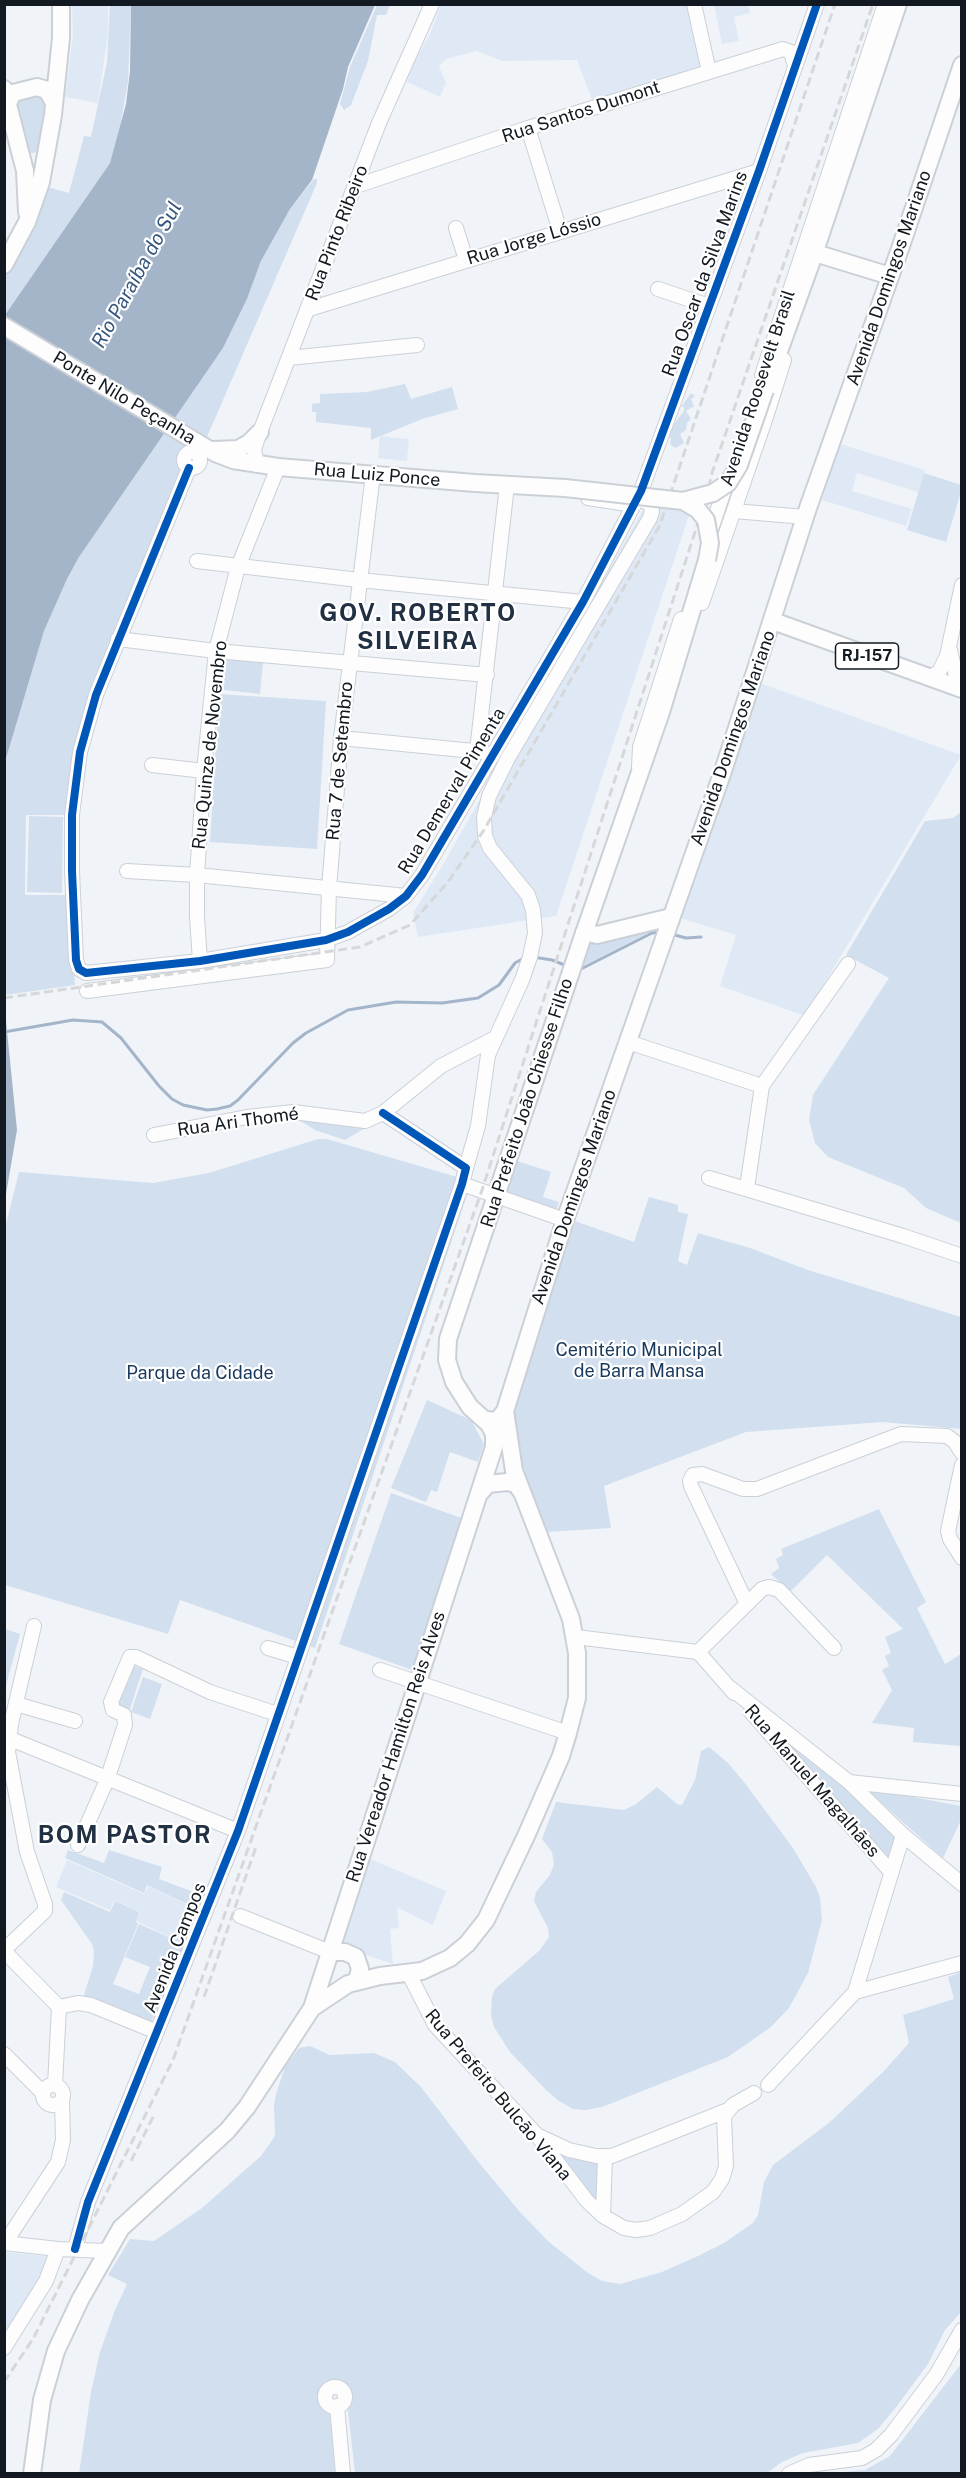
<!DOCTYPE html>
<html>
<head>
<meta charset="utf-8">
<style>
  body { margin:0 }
  #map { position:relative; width:966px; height:2478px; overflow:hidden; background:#f0f4f9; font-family:"Public Sans",sans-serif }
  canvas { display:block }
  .frame { position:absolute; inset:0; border:6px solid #121921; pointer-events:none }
</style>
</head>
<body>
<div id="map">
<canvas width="966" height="2478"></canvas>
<div class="frame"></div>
</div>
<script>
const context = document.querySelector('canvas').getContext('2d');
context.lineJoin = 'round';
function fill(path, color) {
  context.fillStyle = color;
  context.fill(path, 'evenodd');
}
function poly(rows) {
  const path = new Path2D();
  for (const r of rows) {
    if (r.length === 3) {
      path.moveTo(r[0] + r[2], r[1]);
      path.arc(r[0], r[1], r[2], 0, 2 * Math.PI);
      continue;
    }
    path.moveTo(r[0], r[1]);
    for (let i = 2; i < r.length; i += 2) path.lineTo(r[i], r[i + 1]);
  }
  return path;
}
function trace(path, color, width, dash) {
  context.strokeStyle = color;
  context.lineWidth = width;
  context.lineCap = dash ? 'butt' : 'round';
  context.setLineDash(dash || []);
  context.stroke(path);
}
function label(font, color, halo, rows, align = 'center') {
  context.font = font + ' "Public Sans",sans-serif';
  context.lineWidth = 4.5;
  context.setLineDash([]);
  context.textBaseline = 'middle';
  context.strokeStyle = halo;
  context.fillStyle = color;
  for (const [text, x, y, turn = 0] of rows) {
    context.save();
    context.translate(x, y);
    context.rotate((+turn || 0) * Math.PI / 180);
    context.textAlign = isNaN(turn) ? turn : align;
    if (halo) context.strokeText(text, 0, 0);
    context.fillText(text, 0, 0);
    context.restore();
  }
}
fill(poly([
  [72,5,108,5,108,34,98,103,65,97,73,35],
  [441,5,691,5,704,66,592,100,577,60,502,61,477,51,446,59,439,66,446,83,440,97,407,82,412,66,429,36],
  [714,5,748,5,750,13,734,17,739,41,722,44],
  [380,436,409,439,407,461,378,458],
  [840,444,925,470,918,492,857,473,852,491,912,509,906,526,822,500],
  [646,504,690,512,556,916,418,937,413,913,444,863],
  [757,682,961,755,805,1016,720,986,736,935,680,918],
  [368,1858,446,1891,433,1925,397,1907,399,1928,390,1929,393,1964,340,1946],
  [67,1860,144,1894,148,1886,188,1905,174,1939,136,1921,140,1912,114,1900,110,1910,56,1887],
  [5,2252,53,2257,5,2338]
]), '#dfe9f5');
fill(poly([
  [110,5,131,5,128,82,118,138,110,163,5,315,5,276,34,223,48,187,69,193,84,136,91,137,107,62],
  [377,5,390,5,386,15,377,15,368,61,351,105,344,110,340,104,350,67],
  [38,92,47,104,39,152,31,153,28,151,13,100],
  [314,179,317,179,317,183,207,437,174,417,223,348,247,299,261,261,290,209],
  [405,384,411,399,452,387,458,409,422,419,371,440,371,428,316,422,316,412,312,412,312,404,320,403,320,394,367,392],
  [691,393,695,396,691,399,694,406,686,411,691,419,687,423,686,430,680,434,684,443,675,448,670,444,671,438,668,437,668,431,684,411,684,407,681,407],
  [165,431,197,450,95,694,71,815,26,815,25,895,68,895,75,985,5,995,5,762,44,631,67,579,79,557],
  [924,473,961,485,961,492,946,542,907,530],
  [218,657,263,662,260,694,215,689],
  [219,694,326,701,317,849,210,842],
  [961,812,961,1223,926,1208,904,1188,828,1157,815,1143,809,1120,813,1095,889,978,846,955,925,821,953,818],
  [29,816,63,817,62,893,27,892],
  [658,928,579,968,585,944],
  [291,1115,367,1122,367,1127,345,1140,315,1130],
  [318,1139,327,1139,464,1179,467,1195,315,1648,180,1600,168,1634,5,1585,4,1232,19,1172,153,1183,209,1173],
  [508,1158,551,1172,543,1197,559,1202,555,1213,497,1194],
  [649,1197,678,1205,678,1212,688,1214,678,1261,687,1265,698,1233,750,1248,808,1270,961,1317,961,1429,883,1422,746,1432,604,1486,611,1528,545,1532,520,1458,514,1408,575,1221,634,1242],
  [427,1400,471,1420,484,1444,478,1462,450,1452,437,1492,431,1490,426,1502,391,1488],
  [391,1493,464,1519,412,1670,339,1644],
  [879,1509,926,1602,917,1608,945,1664,961,1654,961,1746,913,1742,914,1728,872,1723,892,1690,882,1670,889,1666,885,1656,891,1653,885,1637,903,1629,827,1555,790,1592,771,1574,779,1568,776,1559,783,1555,781,1549],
  [5,1629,20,1634,5,1689,4,1629],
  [128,1664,143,1669,129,1712,114,1707],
  [143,1677,162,1684,150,1719,131,1712],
  [759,1715,903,1835,890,1871],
  [709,1747,728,1763,744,1782,793,1848,816,1887,820,1897,822,1920,808,1973,789,2008,771,2027,728,2057,602,2107,586,2110,573,2109,559,2101,547,2091,510,2052,494,2027,491,2015,492,1997,495,1989,540,1950,549,1937,548,1928,534,1901,536,1892,550,1875,554,1864,552,1852,542,1839,556,1802,624,1810,636,1804,657,1787,677,1804,682,1805,695,1780,701,1751],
  [865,1788,961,1806,961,1820,943,1858],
  [68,1850,104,1863,109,1850,162,1867,159,1879,204,1896,150,2025,83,1998,93,1966,94,1951,92,1944,61,1900,64,1892,110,1912,115,1901,139,1912,136,1922,138,1924,113,1984,139,1994,150,1967,125,1957,139,1924,175,1940,189,1905,147,1885,144,1893,65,1858],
  [961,1972,961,2312,945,2330,928,2364,897,2406,878,2429,858,2443,803,2453,782,2462,767,2473,355,2473,348,2411,349,2398,345,2387,335,2382,325,2386,321,2393,330,2416,335,2473,79,2474,91,2392,100,2352,115,2310,127,2284,108,2275,130,2239,154,2241,202,2208,261,2156,275,2136,274,2105,276,2094,285,2067,299,2048,310,2046,330,2055,374,2053,395,2062,421,2087,476,2159,520,2212,549,2242,588,2273,602,2281,620,2284,662,2272,698,2256,724,2243,753,2223,758,2215,764,2182,773,2165,830,2122,884,2071,909,2043,903,2015,954,1999,948,1977],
  [553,2147,600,2160,600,2207,596,2204],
  [961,2364,961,2473,832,2473,865,2470,890,2456]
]), '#d2dfee');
fill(poly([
  [131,5,375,5,348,67,343,89,312,180,290,209,261,261,247,299,223,348,79,557,67,579,44,631,5,762,5,315,110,163,126,104,130,71],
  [4,1001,17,1130,5,1200,4,1200]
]), '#a5b5c9');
trace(poly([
  [671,934,686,938,701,937],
  [533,957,552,960,567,966],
  [579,970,652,933,662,932],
  [4,1032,73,1020,102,1022,121,1038,159,1086,172,1099,183,1105,207,1110,217,1109,230,1106,238,1100,293,1043,306,1033,348,1010,396,1002,442,1003,478,998,499,985,515,963,524,958]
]), '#a5b5c9', 3);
const minor = poly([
  [694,4,709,72],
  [528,128,560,231],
  [356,186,528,128,783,49,791,52,795,66],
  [456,228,466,260],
  [658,289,709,306],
  [309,309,759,171],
  [289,358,417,345],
  [762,375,885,4],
  [192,460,8],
  [257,465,254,449,260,432,379,123,432,4],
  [189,468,96,695,80,752,72,815,72,871,76,960,79,969,86,973,200,961,326,940,348,932,389,909,406,896,422,875,583,602,641,491,759,171,817,4],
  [588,498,634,505],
  [734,511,805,517],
  [709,535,727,482],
  [197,561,359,580,583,602],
  [702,603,765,420,784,360],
  [118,639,216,651,487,675],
  [950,650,959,689],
  [929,678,939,672,947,656,962,585],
  [341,738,484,752],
  [477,751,507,485,516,486],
  [152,765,204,771],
  [639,767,640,747,681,619],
  [127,871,197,875,406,896],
  [200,961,197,917,197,875,204,771,216,651,238,567,278,467],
  [87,991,327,960,329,889,341,738,373,474],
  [628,1042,762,1086],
  [154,1135,247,1117,293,1112,365,1121,383,1113,441,1066,493,1039],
  [466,1168,478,1126,488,1055,522,980,530,957,535,933,533,910,528,895,490,848,485,836,484,817,489,796,508,758,650,518,652,511,650,503,637,499],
  [709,1178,903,1236,962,1256],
  [462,1184,565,1220],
  [747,1188,762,1086,848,964],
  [962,1465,948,1531,950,1539,962,1558],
  [747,1604,691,1486,690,1481,693,1475,702,1474,743,1489,757,1489,901,1434,947,1436,955,1442,962,1453],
  [576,1637,698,1652],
  [268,1648,298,1657],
  [698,1652,734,1693],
  [698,1652,762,1589,769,1587,779,1590,834,1648],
  [380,1670,568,1733],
  [729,1687,849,1782,903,1835,962,1884],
  [16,1704,75,1721],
  [751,1712,890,1871],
  [8,1738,238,1831],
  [849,1782,962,1794],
  [78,1845,107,1780,125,1725,124,1715,113,1710,111,1702,130,1657,136,1657,210,1692,277,1714],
  [240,1916,330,1952],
  [4,1950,45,1911,45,1904,27,1852,8,1752,11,1724,34,1626],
  [4,1951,59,2007],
  [409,1974,435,2025,535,2133,587,2201,603,2216,624,2228,636,2230,650,2228,682,2214,713,2192,722,2179,726,2166,724,2116,733,2105,754,2093],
  [855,1992,962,1963],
  [59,2007,78,2003,91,2005,157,2032],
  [4,2054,43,2093],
  [53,2095,10],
  [55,2085,59,2007],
  [768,2085,855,1992,903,1835],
  [539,2136,569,2150,596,2156,612,2156,728,2110],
  [603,2216,605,2156],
  [4,2243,58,2249,107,2251],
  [5,2243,58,2162,63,2140,62,2101],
  [75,2249,88,2202,238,1831,462,1184,466,1168,383,1113],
  [4,2348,46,2281,58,2249],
  [335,2397,10],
  [337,2406,343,2474],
  [789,2474,809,2465,862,2458,876,2450,891,2435,936,2375,962,2330]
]);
const major = poly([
  [4,89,25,171,27,212],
  [8,103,13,93,37,87,47,90,54,103],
  [815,253,890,276],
  [4,265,27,222,41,182,53,115,61,38,61,4],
  [4,326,215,453,233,460,278,467,475,483,565,488],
  [765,390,812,260,898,4],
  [213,450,238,449,249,443,260,432],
  [773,621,962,689],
  [584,932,597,935,671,917],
  [486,1420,497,1421,505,1411,565,1220,723,771,808,508,901,246,962,65],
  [479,1494,488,1484,507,1482,516,1484,523,1494],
  [330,1952,345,1952,356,1957,360,1969,357,1980],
  [312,2008,494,1447,494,1434,489,1424,470,1407,454,1382,447,1360,448,1339,582,939,661,712,707,560],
  [32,2474,42,2400,56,2351,80,2300,121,2228,227,2131,247,2107,312,2008,348,1984,380,1976,422,1971,450,1958,467,1944,486,1920,526,1836,561,1756,568,1733,577,1698,577,1653,571,1619,514,1471,505,1411]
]);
trace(minor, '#cbd0d7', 16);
trace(major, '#cbd0d7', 20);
trace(minor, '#fdfdfe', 14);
trace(major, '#fdfdfe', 16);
trace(poly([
  [4,998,360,947,410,925,448,882,484,830,660,525,835,4],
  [204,1997,256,1847],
  [131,2161,155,2113],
  [4,2382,33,2339,173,2060,482,1190,707,495,712,473,873,4]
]), '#d6d7d9', 3, [9, 4.5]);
const majorBridge = poly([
  [565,488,683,501,713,493,728,483,739,465,765,390],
  [683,501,698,510,706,520,710,543,707,560]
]);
trace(majorBridge, '#cbd0d7', 20, []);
trace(majorBridge, '#fdfdfe', 16);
trace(poly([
  [189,468,96,695,80,752,72,815,72,871,76,960,79,969,86,973,200,961,326,940,348,932,389,909,406,896,422,875,583,602,641,491,759,171,817,4],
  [75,2249,88,2202,238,1831,462,1184,466,1168,383,1113]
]), '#0057b8', 8);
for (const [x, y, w] of [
  [867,656,63]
]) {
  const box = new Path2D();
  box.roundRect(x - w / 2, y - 13, w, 26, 4.5);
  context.fillStyle = '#fff';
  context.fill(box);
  trace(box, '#121921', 1.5);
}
label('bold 16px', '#121921', null, [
  ["RJ-157",867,656]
]);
label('18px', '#121921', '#fff', [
  ["Rua Santos Dumont",581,112,-18],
  ["Rua Pinto Ribeiro",337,233,-69],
  ["Rua Jorge Lóssio",534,239,-17],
  ["Rua Oscar da Silva Marins",705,274,-70],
  ["Avenida Domingos Mariano",889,278,-71],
  ["Avenida Roosevelt Brasil",758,388,-72],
  ["Ponte Nilo Peçanha",124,398,31],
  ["Rua Luiz Ponce",377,475,5],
  ["Avenida Domingos Mariano",733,738,-71],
  ["Rua Quinze de Novembro",210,745,-84],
  ["Rua 7 de Setembro",340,761,-85],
  ["Rua Demerval Pimenta",452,791,-59],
  ["Rua Prefeito João Chiesse Filho",527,1103,-72],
  ["Rua Ari Thomé",238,1122,-8],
  ["Avenida Domingos Mariano",574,1197,-71],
  ["Rua Vereador Hamilton Reis Alves",396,1747,-72],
  ["Rua Manuel Magalhães",812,1781,49],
  ["Avenida Campos",175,1948,-68],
  ["Rua Prefeito Bulcão Viana",498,2095,50]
]);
label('18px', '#18385d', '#fff', [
  ["Cemitério Municipal",639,1350],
  ["de Barra Mansa",639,1371],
  ["Parque da Cidade",200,1373]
]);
label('italic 20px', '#35567d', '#fff', [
  ["Rio Paraíba do Sul",137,275,-61]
]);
context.letterSpacing = '1.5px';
label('bold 24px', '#213042', '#fff', [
  ["GOV. ROBERTO",418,614],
  ["SILVEIRA",418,642],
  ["BOM PASTOR",125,1836]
]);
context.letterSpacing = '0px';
</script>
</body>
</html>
